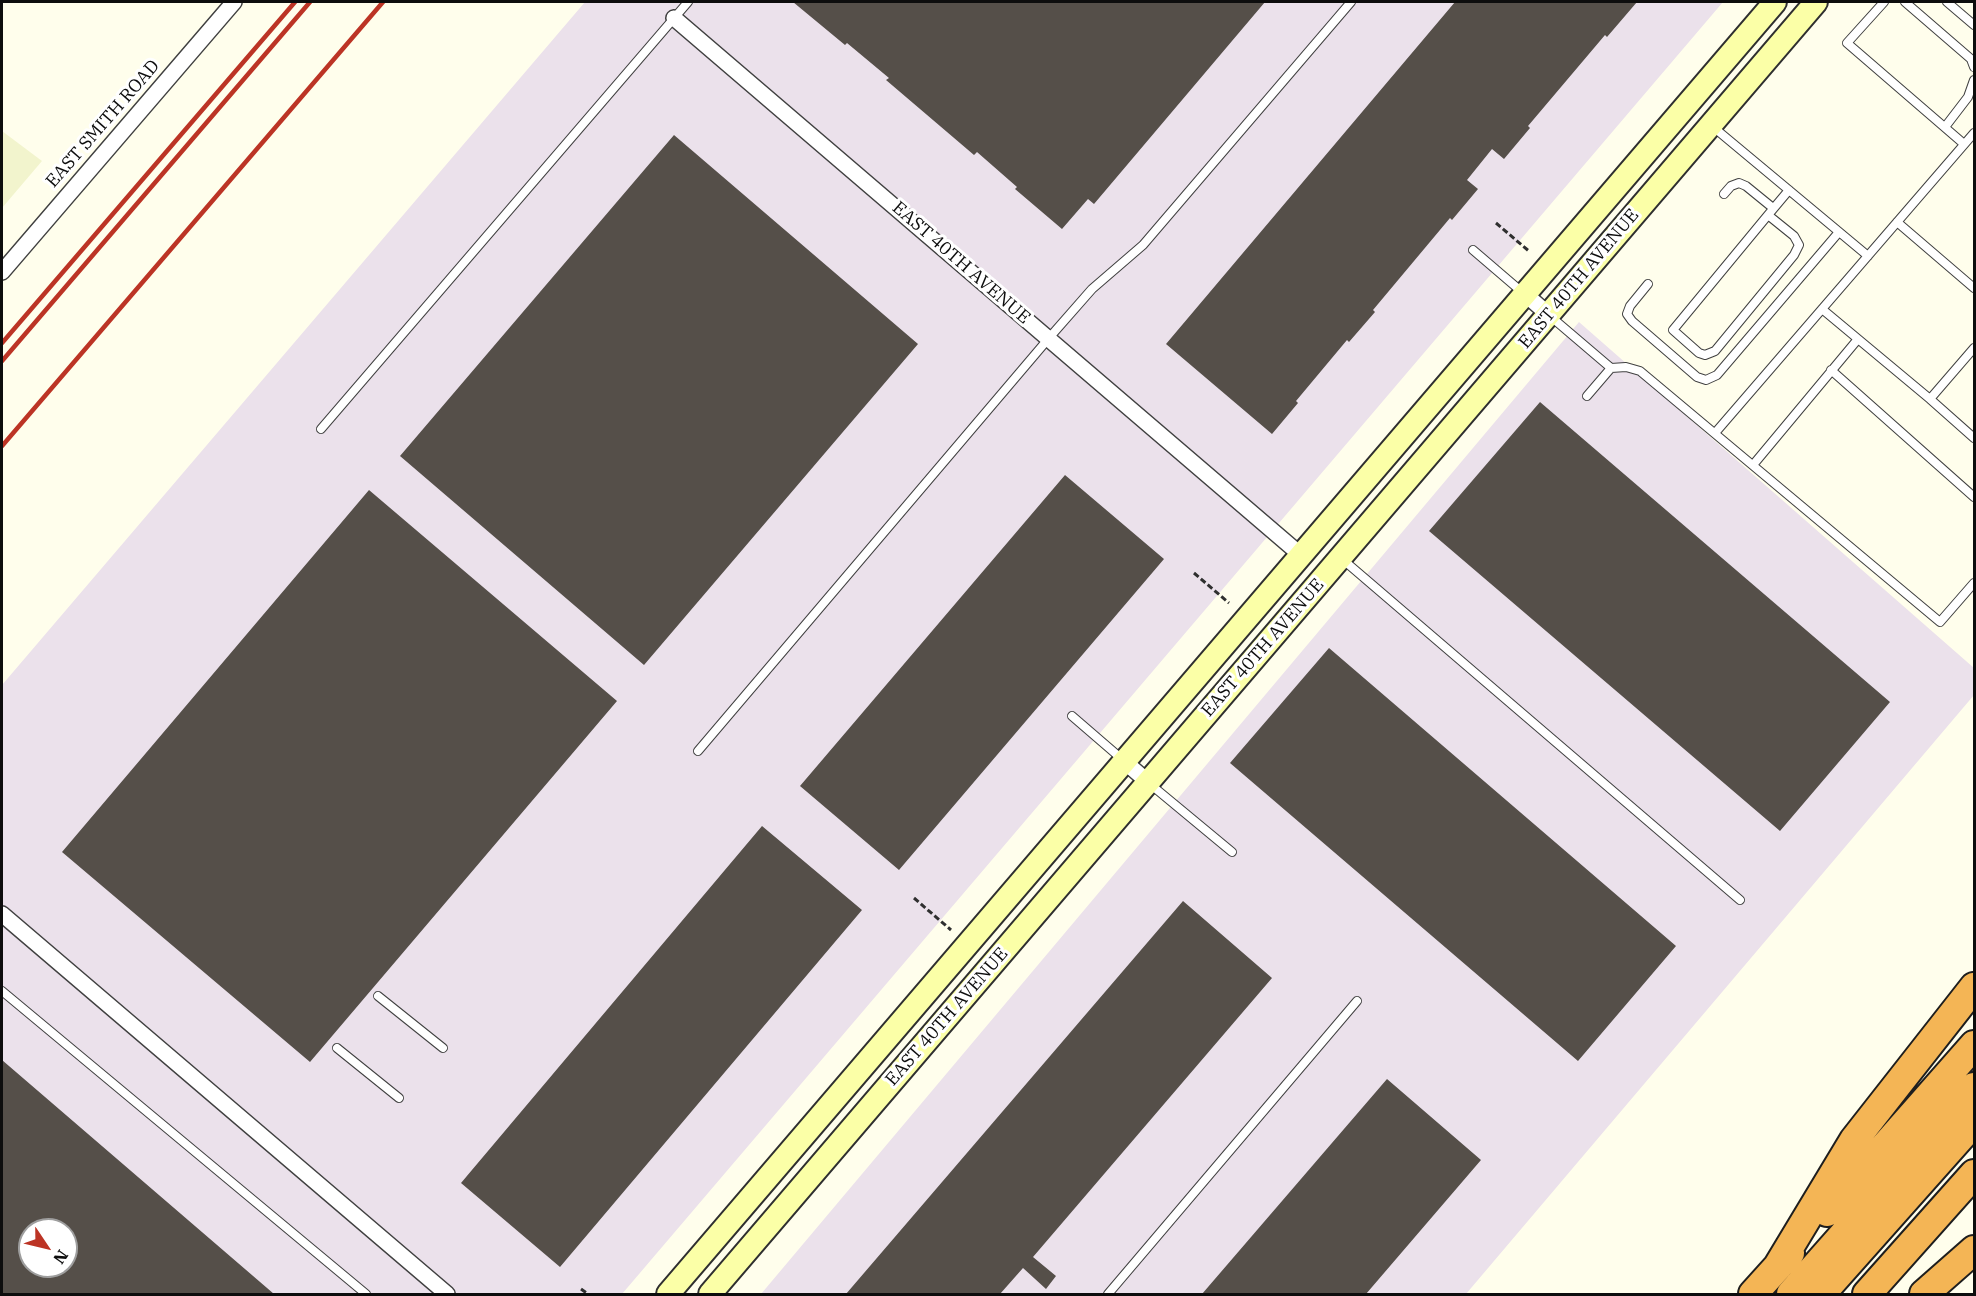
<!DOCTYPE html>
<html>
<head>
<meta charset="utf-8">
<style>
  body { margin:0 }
  #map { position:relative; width:1976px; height:1296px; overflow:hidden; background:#fffeec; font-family:"IBM Plex Serif",serif }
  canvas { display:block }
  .frame { position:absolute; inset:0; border:3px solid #0d0d0d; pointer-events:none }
  .north { position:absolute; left:18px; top:1218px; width:60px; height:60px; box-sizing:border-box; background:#fff; border:2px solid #9e9e9e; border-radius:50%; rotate:125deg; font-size:16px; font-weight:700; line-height:24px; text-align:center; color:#0d0d0d }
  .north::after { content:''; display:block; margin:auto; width:21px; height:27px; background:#bc3425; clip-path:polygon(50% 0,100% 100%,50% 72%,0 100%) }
</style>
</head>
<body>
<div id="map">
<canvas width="1976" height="1296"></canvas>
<div class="frame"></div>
<div class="north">N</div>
</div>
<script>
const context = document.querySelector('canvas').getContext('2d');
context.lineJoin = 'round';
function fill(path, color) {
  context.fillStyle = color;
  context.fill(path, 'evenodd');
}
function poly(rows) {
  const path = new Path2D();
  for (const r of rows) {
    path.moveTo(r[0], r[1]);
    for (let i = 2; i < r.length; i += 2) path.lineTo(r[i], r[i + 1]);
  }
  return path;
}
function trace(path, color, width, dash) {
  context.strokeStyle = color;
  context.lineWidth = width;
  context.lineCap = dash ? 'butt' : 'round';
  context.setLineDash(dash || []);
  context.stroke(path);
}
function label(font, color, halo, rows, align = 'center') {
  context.font = font + ' "IBM Plex Serif",serif';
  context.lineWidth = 6;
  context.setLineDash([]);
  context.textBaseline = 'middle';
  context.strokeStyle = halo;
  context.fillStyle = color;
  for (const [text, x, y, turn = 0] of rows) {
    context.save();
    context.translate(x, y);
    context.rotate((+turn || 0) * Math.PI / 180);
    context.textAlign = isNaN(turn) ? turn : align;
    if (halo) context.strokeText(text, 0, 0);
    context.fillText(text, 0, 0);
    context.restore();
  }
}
fill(poly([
  [585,2,1723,2,622,1294,2,1294,2,685],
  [30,1230,66,1230,66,1266,30,1266],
  [1579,322,1974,668,1974,695,1466,1294,761,1294]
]), '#ebe1eb');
fill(poly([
  [2,131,42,161,2,208]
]), '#f2f4cd');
fill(poly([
  [793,2,1265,2,1094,204,1088,199,1062,229,1015,189,1017,187,977,152,974,155,886,80,889,78,847,43,845,45],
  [1455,2,1637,2,1607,37,1605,35,1528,126,1530,128,1504,159,1492,149,1467,180,1478,189,1452,220,1450,218,1373,310,1375,312,1349,342,1347,340,1296,401,1298,403,1272,434,1166,344],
  [674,135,918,344,644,665,400,456],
  [1540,402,1890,702,1780,831,1429,531],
  [1065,475,1164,559,899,870,800,786],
  [369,490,617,701,310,1062,62,852],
  [1329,648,1676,946,1578,1061,1230,763],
  [762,826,862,910,560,1267,461,1183],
  [1183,901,1272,978,1033,1257,1056,1276,1046,1289,1023,1268,1000,1294,846,1294],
  [2,1060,274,1294,2,1294],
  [30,1230,66,1230,66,1266,30,1266],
  [1387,1079,1481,1160,1366,1294,1202,1294]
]), '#554f49');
const lane = poly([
  [1884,2,1847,43,1964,144],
  [1905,2,1971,59,1974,67],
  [1947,2,1974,25],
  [1712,126,1868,256],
  [1945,127,1968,97,1974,80],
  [1724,194,1731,186,1739,183,1746,186,1773,208],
  [1768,215,1794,236,1799,245,1794,255,1715,351,1705,355,1699,353,1673,330,1768,215,1789,190],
  [1897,222,1974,288],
  [1473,250,1522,292],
  [1648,284,1630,306,1627,314,1632,321,1697,377,1706,380,1717,375,1839,232],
  [1822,309,1930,399,1974,348],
  [1550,316,1611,368,1626,367,1640,371,1940,622,1974,583],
  [1831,370,1974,497],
  [1587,396,1611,368],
  [1930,399,1974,438],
  [321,429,688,2],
  [1715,433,1974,133],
  [1753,465,1858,339],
  [1341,558,1740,900],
  [1072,716,1123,760],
  [698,751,1049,338,1092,289,1143,245,1351,2],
  [1150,784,1232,852],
  [2,991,366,1294],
  [378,996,443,1048],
  [337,1048,399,1098],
  [1108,1294,1357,1001]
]);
const street = poly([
  [674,18,1302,556],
  [2,272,234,2],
  [1525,294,1549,315],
  [1125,762,1148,782],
  [2,914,447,1294]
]);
const secondary = poly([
  [668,1294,1775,2],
  [710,1294,1816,2]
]);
const highway = poly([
  [1827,1212,1974,1045],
  [1778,1266,1854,1140,1974,987],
  [1753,1294,1790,1253],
  [1791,1294,1974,1087],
  [1821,1294,1974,1122],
  [1867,1294,1974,1174],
  [1924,1294,1974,1250]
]);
trace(lane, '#404040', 10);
trace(street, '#404040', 18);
trace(secondary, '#2f2f2f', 26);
trace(highway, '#1e1e1e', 32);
trace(poly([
  [1496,223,1530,252],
  [1194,573,1229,603],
  [914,898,951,930],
  [581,1289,588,1294]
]), '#2f2f2f', 3, [6, 3]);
trace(lane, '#fff', 8);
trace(street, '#fff', 15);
trace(secondary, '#fbffa7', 22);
trace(highway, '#f4b555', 28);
trace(poly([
  [2,343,295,2],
  [2,361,310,2],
  [2,446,383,2]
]), '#bc3425', 4.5);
label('18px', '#0d0d0d', '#fff', [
  ["EAST SMITH ROAD",103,124,-49],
  ["EAST 40TH AVENUE",961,263,41],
  ["EAST 40TH AVENUE",1579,279,-50],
  ["EAST 40TH AVENUE",1263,648,-49],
  ["EAST 40TH AVENUE",947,1017,-49]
]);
</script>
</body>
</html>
